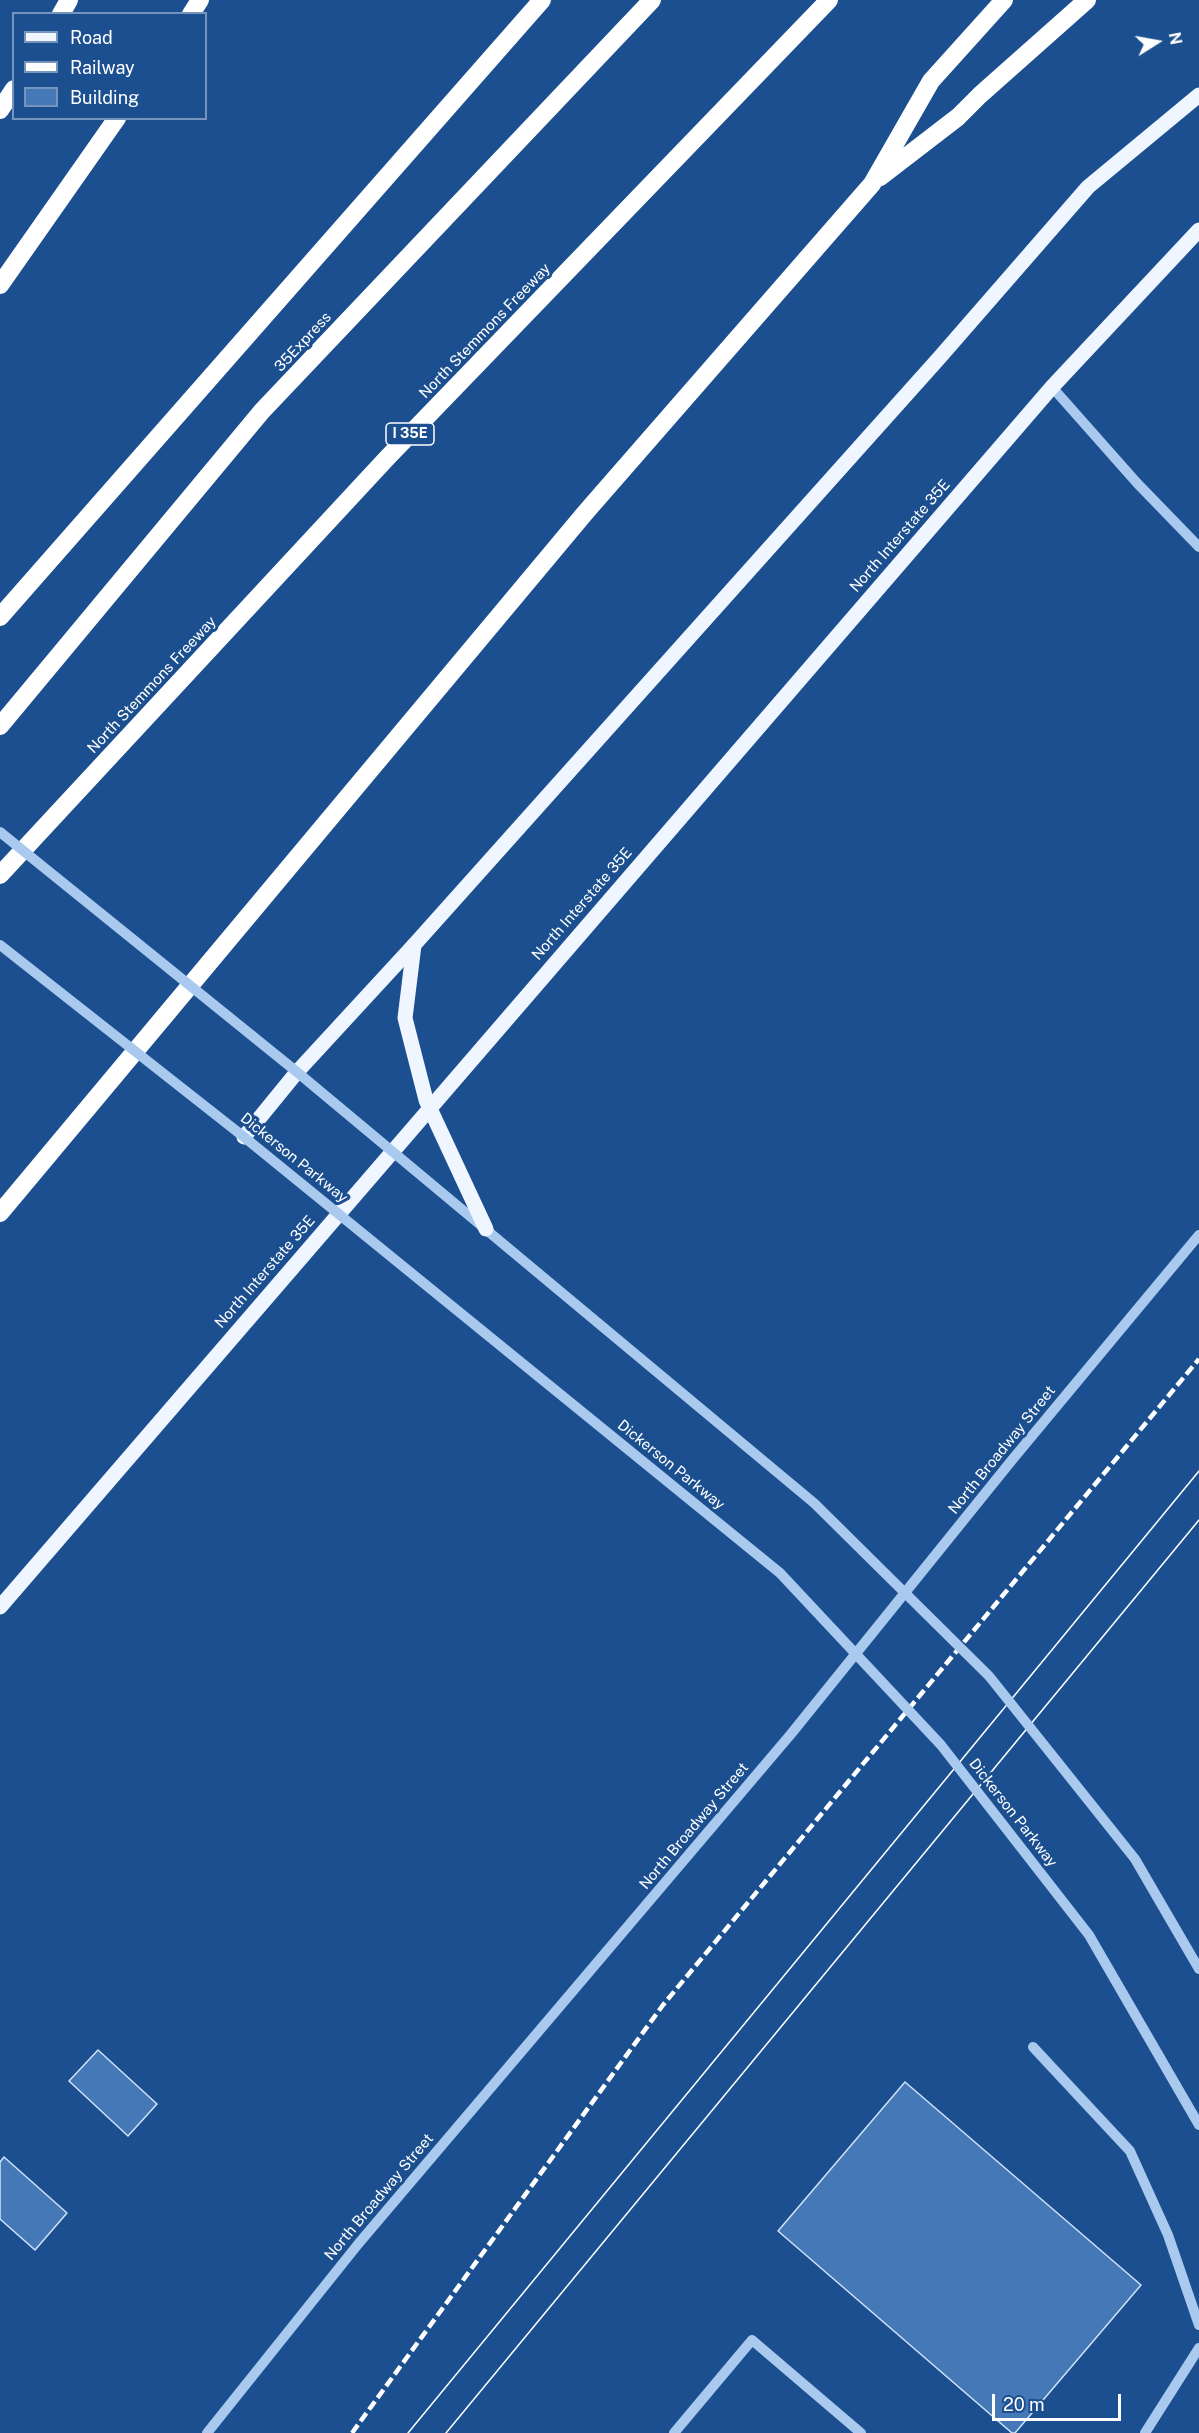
<!DOCTYPE html>
<html>
<head>
<meta charset="utf-8">
<style>
  body { margin:0 }
  #map { position:relative; width:1199px; height:2433px; overflow:hidden; background:#1b4f8f; font-family:"Public Sans",sans-serif }
  canvas { display:block }
  .legend { position:absolute; left:12px; top:12px; width:195px; height:108px; box-sizing:border-box; background:#1b4f8f; border:2px solid #7695bc; margin:0; padding:8px 10px; list-style:none; font-size:18px; color:#fff }
  .legend li { display:flex; align-items:center; gap:12px; height:30px }
  .legend b { width:30px; border:2px solid #7695bc }
  .north { position:absolute; left:1127px; top:12px; width:60px; height:60px; -webkit-text-stroke:4px #1b4f8f; paint-order:stroke; rotate:79deg; font-size:16px; font-weight:700; line-height:24px; text-align:center; color:#fff }
  .north::after { content:''; display:block; margin:auto; width:21px; height:27px; background:#fff; clip-path:polygon(50% 0,100% 100%,50% 72%,0 100%) }
  .scale { position:absolute; left:992px; top:2394px; width:129px; height:27px; box-sizing:border-box; border:3px solid #fff; border-top:0; padding-left:8px; font-size:18px; line-height:21px; white-space:nowrap; color:#fff; -webkit-text-stroke:4px #1b4f8f; paint-order:stroke }
</style>
</head>
<body>
<div id="map">
<canvas width="1199" height="2433"></canvas>
<ul class="legend">
<li><b style="height:8px;background:#f0f6ff"></b>Road</li>
<li><b style="height:8px;background:#fff"></b>Railway</li>
<li><b style="height:16px;background:#4478b7"></b>Building</li>
</ul>
<div class="north">N</div>
<div class="scale">20 m</div>
</div>
<script>
const context = document.querySelector('canvas').getContext('2d');
context.lineJoin = 'round';
function fill(path, color) {
  context.fillStyle = color;
  context.fill(path, 'evenodd');
}
function poly(rows) {
  const path = new Path2D();
  for (const r of rows) {
    path.moveTo(r[0], r[1]);
    for (let i = 2; i < r.length; i += 2) path.lineTo(r[i], r[i + 1]);
  }
  return path;
}
function trace(path, color, width, dash) {
  context.strokeStyle = color;
  context.lineWidth = width;
  context.lineCap = dash ? 'butt' : 'round';
  context.setLineDash(dash || []);
  context.stroke(path);
}
function label(font, color, halo, rows, align = 'center') {
  context.font = font + ' "Public Sans",sans-serif';
  context.lineWidth = 6;
  context.setLineDash([]);
  context.textBaseline = 'middle';
  context.strokeStyle = halo;
  context.fillStyle = color;
  for (const [text, x, y, turn = 0] of rows) {
    context.save();
    context.translate(x, y);
    context.rotate((+turn || 0) * Math.PI / 180);
    context.textAlign = isNaN(turn) ? turn : align;
    if (halo) context.strokeText(text, 0, 0);
    context.fillText(text, 0, 0);
    context.restore();
  }
}
const building = poly([
  [98,2050,157,2104,128,2136,69,2081,98,2050],
  [905,2082,1141,2285,1015,2433,1012,2433,778,2231,905,2082],
  [4,2157,67,2213,35,2250,0,2219,0,2162,4,2157]
]);
fill(building, '#4478b7');
trace(building, '#cfe3fa', 1.5);
trace(poly([
  [1052,387,1137,483,1199,547],
  [1033,2047,1130,2151,1168,2235,1199,2325],
  [207,2433,359,2243,791,1734,1012,1460,1199,1235],
  [674,2433,752,2340,861,2433],
  [1145,2433,1199,2348]
]), '#a9c9ee', 10);
trace(poly([
  [244,1137,297,1072,414,945,940,357,1088,187,1199,95],
  [0,1607,1052,387,1199,230]
]), '#f0f6ff', 15);
trace(poly([
  [61,14,69,0],
  [191,14,200,0],
  [0,110,14,89],
  [880,177,958,117,980,95,1087,0],
  [0,285,117,118],
  [0,617,542,0],
  [0,726,262,411,652,0],
  [0,875,387,458,829,0],
  [0,1213,585,513,872,184,931,81,1004,0]
]), '#fff', 18);
trace(poly([
  [408,2433,1199,1471],
  [446,2433,1199,1520]
]), '#fff', 1.5);
trace(poly([
  [352,2433,663,2005,1199,1359]
]), '#fff', 4.5, [10, 4.5]);
trace(poly([
  [0,832,297,1072,814,1503,989,1676,1135,1859,1199,1969],
  [0,945,244,1137,780,1573,941,1745,1089,1935,1199,2125]
]), '#a9c9ee', 10);
trace(poly([
  [414,945,405,1018,426,1100,486,1229]
]), '#f0f6ff', 15);
for (const [x, y, w] of [
  [410,434,48]
]) {
  const box = new Path2D();
  box.roundRect(x - w / 2, y - 11, w, 22, 4.5);
  context.fillStyle = '#1b4f8f';
  context.fill(box);
  trace(box, '#fff', 1.5);
}
label('bold 14px', '#fff', null, [
  ["I 35E",410,434]
]);
label('15px', '#fff', '#1b4f8f', [
  ["North Stemmons Freeway",485,331,-46],
  ["35Express",303,342,-47],
  ["North Interstate 35E",900,536,-49],
  ["North Stemmons Freeway",152,685,-47],
  ["North Interstate 35E",582,904,-49],
  ["Dickerson Parkway",294,1158,39],
  ["North Interstate 35E",265,1272,-49],
  ["North Broadway Street",1002,1450,-51],
  ["Dickerson Parkway",671,1465,39],
  ["Dickerson Parkway",1013,1813,52],
  ["North Broadway Street",694,1826,-50],
  ["North Broadway Street",379,2197,-50]
]);
</script>
</body>
</html>
